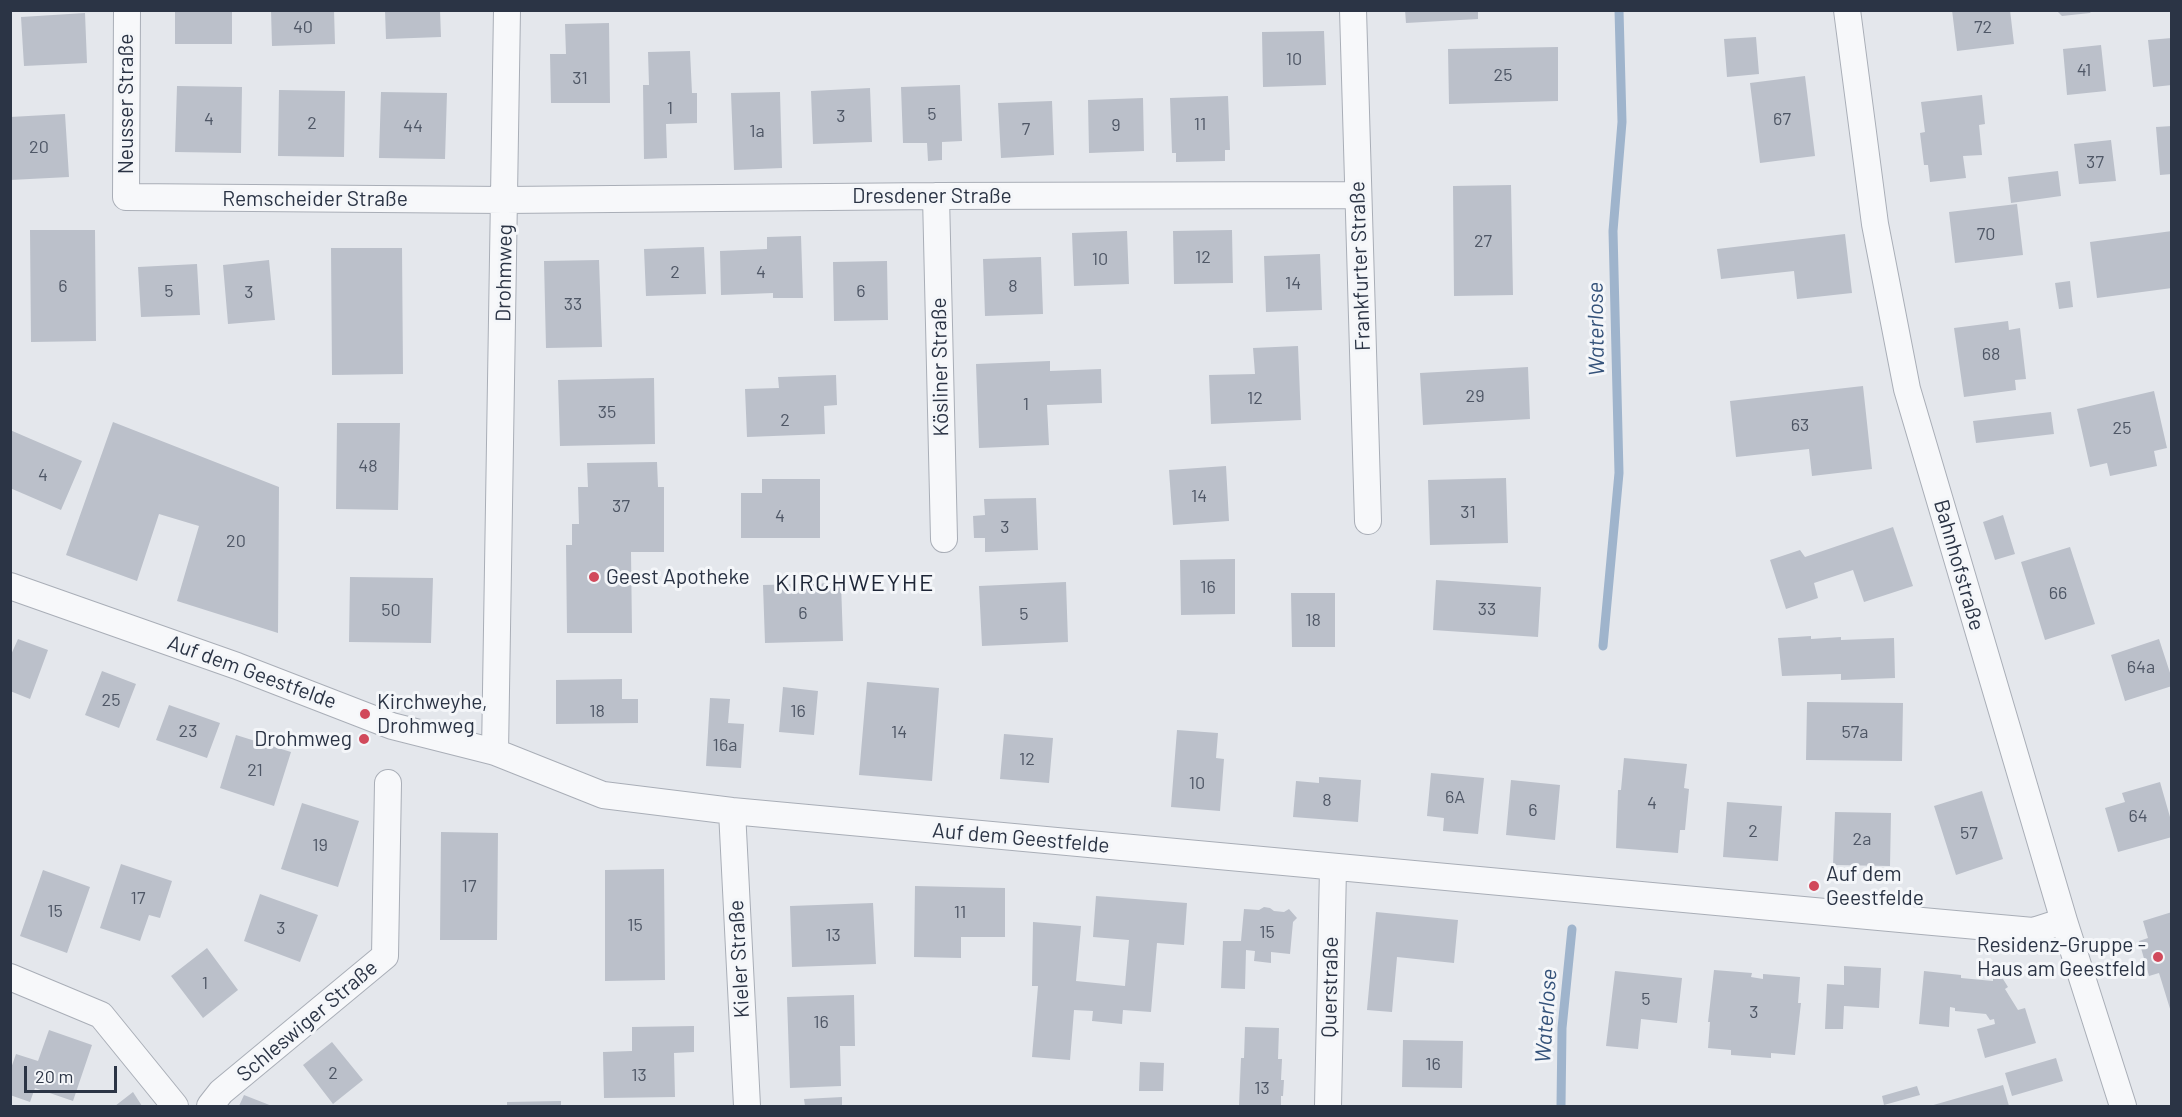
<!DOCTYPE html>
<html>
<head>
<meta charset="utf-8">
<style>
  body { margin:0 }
  #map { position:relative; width:2182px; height:1117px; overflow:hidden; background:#e4e7ec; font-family:Barlow,sans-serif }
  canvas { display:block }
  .frame { position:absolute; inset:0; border:12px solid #2b3445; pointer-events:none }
  .scale { position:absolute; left:24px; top:1066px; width:93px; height:27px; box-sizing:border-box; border:3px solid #2b3445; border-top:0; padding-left:8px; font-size:18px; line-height:21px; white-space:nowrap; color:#2b3445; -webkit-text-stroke:4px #f4f6f9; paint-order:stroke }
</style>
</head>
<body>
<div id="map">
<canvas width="2182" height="1117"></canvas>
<div class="frame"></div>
<div class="scale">20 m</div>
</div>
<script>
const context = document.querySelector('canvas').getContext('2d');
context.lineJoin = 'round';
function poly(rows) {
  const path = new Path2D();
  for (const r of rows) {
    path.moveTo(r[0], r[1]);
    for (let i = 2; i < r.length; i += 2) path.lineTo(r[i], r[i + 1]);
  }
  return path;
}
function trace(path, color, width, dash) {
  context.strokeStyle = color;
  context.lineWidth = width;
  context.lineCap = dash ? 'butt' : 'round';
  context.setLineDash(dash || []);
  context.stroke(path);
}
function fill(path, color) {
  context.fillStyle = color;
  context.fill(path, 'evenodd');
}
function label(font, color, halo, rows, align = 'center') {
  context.font = font + ' Barlow,sans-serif';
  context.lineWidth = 6;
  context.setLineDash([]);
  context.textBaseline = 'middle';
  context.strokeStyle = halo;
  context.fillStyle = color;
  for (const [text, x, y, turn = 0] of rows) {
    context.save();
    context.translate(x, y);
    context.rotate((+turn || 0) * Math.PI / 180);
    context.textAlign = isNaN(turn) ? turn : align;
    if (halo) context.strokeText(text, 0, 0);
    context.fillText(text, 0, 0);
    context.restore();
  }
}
trace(poly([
  [1603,646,1619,473,1613,231,1622,122,1619,10],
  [1561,1106,1562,1028,1572,929]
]), '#9fb4cc', 9);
fill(poly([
  [175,10,232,10,232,44,175,44],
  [271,10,334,10,335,44,272,46],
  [385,10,440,10,441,37,386,39],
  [1405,10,1478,10,1478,19,1406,23],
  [1952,10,2010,10,2014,44,1957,51],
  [2056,10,2092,10,2090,13,2062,16],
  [85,13,87,63,24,66,21,17],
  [609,23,610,103,551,103,550,54,566,54,565,24],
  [1324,31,1326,85,1263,87,1262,32],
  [1756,37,1759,74,1727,77,1724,39],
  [2172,38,2172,85,2153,87,2148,40],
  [2101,45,2106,91,2067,95,2063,49],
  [1558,47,1558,101,1449,104,1448,49],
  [690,51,692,93,697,93,697,123,666,124,667,158,644,159,643,85,649,85,648,52],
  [1805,76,1815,156,1760,163,1750,83],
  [960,85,962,141,942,142,942,160,928,161,927,143,903,143,901,87],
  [177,86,242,87,241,153,175,152],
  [870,88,872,142,813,144,811,91],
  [279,90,345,91,344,157,278,156],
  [381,92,447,93,445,159,379,158],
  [780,92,782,168,734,170,731,93],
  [1982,95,1985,124,1979,125,1982,155,1963,156,1966,178,1930,182,1928,165,1924,165,1920,133,1925,132,1921,102],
  [1228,96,1230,150,1225,150,1225,161,1176,162,1176,153,1172,153,1170,98],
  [1143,98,1144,151,1089,153,1088,100],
  [1052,101,1054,155,1001,158,998,103],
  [65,114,69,177,10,180,10,117],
  [2172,126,2172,174,2160,175,2156,127],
  [2111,140,2116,181,2079,184,2074,144],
  [2058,171,2061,196,2011,203,2008,177],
  [1511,185,1513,295,1454,296,1453,186],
  [2017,204,2023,255,1955,263,1949,212],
  [30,230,95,230,96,341,31,342],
  [1232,230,1233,283,1174,284,1173,231],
  [1127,231,1129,284,1074,286,1072,233],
  [2172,231,2172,288,2097,298,2090,242],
  [1845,234,1852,293,1797,299,1794,271,1721,279,1717,249],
  [801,236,803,298,773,298,773,293,721,295,720,251,767,249,767,237],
  [704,247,706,294,646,296,644,249],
  [331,248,402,248,403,374,332,375],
  [1320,254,1322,310,1266,312,1264,256],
  [1041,257,1043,314,985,316,983,259],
  [269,260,275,320,228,324,223,265],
  [599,260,602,347,546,348,544,261],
  [887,261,888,320,834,321,833,262],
  [197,264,200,315,141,317,138,267],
  [2070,281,2073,307,2059,309,2055,283],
  [2008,321,2009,330,2020,328,2026,379,2015,380,2016,390,1964,397,1954,328],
  [1298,346,1301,420,1211,424,1209,375,1255,374,1253,348],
  [1050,361,1050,371,1101,369,1102,403,1047,405,1049,445,979,448,976,364],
  [1528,367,1530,419,1423,425,1420,373],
  [836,375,837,405,824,406,825,434,747,437,745,389,779,388,778,377],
  [654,378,655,444,560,446,558,380],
  [1863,386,1872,469,1812,476,1809,449,1736,457,1730,401],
  [2154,391,2167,448,2154,451,2157,466,2110,476,2107,463,2090,467,2077,409],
  [2051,412,2054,434,1976,443,1973,421],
  [113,422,279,487,278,633,177,601,199,526,159,514,137,581,66,555],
  [337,423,400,423,398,510,336,509],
  [10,430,82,461,61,510,10,488],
  [657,462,658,487,664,487,664,552,631,552,632,633,567,633,566,545,572,545,572,524,579,524,578,487,588,487,587,463],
  [1226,466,1229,521,1173,525,1169,470],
  [1506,478,1508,543,1430,545,1428,480],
  [762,479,820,479,820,538,741,538,741,493,762,493],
  [1036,498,1038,550,985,552,985,538,974,538,973,516,985,515,984,499],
  [2003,515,2015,554,1995,560,1983,522],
  [1893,527,1913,586,1864,602,1853,570,1814,583,1818,598,1786,609,1770,560,1800,550,1805,557],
  [2070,547,2095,624,2045,640,2021,562],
  [1235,559,1235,614,1181,615,1180,560],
  [350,577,433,578,431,643,349,642],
  [1436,580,1541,587,1538,637,1433,630],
  [1066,582,1068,642,982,646,979,586],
  [841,583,843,641,765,643,763,585],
  [1291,593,1335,593,1335,647,1292,647],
  [1811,636,1811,639,1841,637,1841,640,1894,638,1895,678,1841,680,1841,674,1782,676,1778,638],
  [18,639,48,650,30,699,10,691,10,657],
  [2159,639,2172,679,2172,686,2125,701,2111,655],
  [102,671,136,684,119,728,85,715],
  [622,679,622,699,638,699,638,723,556,724,556,680],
  [867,682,939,688,932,781,859,775],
  [783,687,818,691,814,735,779,732],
  [710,698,730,699,728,723,744,724,741,768,706,766],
  [1807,702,1903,703,1902,761,1806,760],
  [169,705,220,723,207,758,156,740],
  [1177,730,1218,733,1216,758,1224,759,1220,811,1171,807],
  [1004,734,1053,738,1049,783,1000,779],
  [236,735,291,752,274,806,220,788],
  [1624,758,1687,764,1684,788,1689,789,1685,830,1680,830,1678,853,1616,848,1618,790,1621,790],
  [1431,773,1484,778,1478,834,1443,831,1444,818,1427,816],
  [1319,777,1361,780,1358,822,1293,817,1296,781,1319,783],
  [1511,780,1560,785,1555,840,1506,835],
  [2160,782,2172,824,2172,837,2118,852,2105,808,2125,802,2122,793],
  [1982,791,2003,859,1956,875,1934,806],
  [1727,802,1782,806,1778,861,1723,857],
  [302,803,359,821,338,887,281,869],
  [1835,812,1891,813,1890,866,1833,865],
  [441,832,498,833,497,940,440,940],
  [121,864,172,881,160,918,149,915,140,941,100,928],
  [664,869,665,980,605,981,605,870],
  [43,870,90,887,67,953,20,936],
  [915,886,1005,888,1005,937,961,937,961,958,914,957],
  [260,894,318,915,300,962,244,941],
  [1096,896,1187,903,1184,945,1157,943,1151,1012,1123,1010,1122,1024,1092,1021,1093,1011,1074,1010,1070,1060,1032,1057,1038,986,1032,986,1033,922,1081,926,1076,981,1125,986,1129,940,1093,937],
  [873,903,876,964,792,967,790,906],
  [1264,907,1270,908,1274,911,1284,912,1289,909,1297,918,1293,922,1290,954,1271,952,1271,963,1254,961,1255,951,1246,950,1245,989,1221,988,1223,941,1241,941,1244,909,1259,910],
  [1376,912,1458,920,1454,963,1397,957,1392,1012,1367,1010],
  [2172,912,2172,1012,2171,1012,2159,973,2149,976,2139,941,2148,938,2143,921],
  [207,948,238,990,203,1018,171,976],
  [1844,966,1881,968,1879,1008,1844,1006,1843,1029,1825,1029,1827,984,1844,985],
  [1714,970,1752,973,1751,977,1763,979,1763,974,1800,977,1798,1003,1801,1003,1795,1055,1771,1053,1771,1058,1731,1055,1731,1050,1708,1048,1710,1022,1708,1022],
  [1615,971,1682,978,1677,1023,1641,1019,1638,1049,1606,1046],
  [1924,971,1961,975,1961,978,1993,981,1993,978,2003,979,2008,987,2005,989,2018,1010,2025,1008,2036,1043,1985,1058,1977,1029,1995,1024,1994,1019,1990,1020,1986,1014,1955,1011,1955,1008,1950,1007,1949,1027,1919,1024],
  [854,995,855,1046,840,1046,841,1086,790,1088,787,997],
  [694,1026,694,1052,674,1053,675,1097,604,1098,603,1052,632,1051,632,1027],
  [1245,1027,1279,1028,1278,1059,1282,1059,1281,1080,1284,1080,1283,1096,1281,1096,1281,1106,1239,1106,1241,1058,1244,1058],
  [49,1030,92,1045,73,1101,35,1088,30,1102,10,1095,10,1071,16,1054,38,1061],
  [1403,1040,1463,1041,1462,1088,1402,1087],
  [332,1042,363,1080,333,1104,303,1065],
  [2056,1058,2063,1081,2012,1096,2005,1073],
  [1140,1062,1164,1063,1163,1091,1139,1091],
  [2003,1085,2009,1106,1930,1106],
  [1917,1086,1920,1095,1884,1105,1882,1096],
  [133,1092,142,1106,115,1106],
  [244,1095,272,1106,239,1106],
  [842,1097,842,1106,805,1106,804,1099],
  [561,1101,561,1106,507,1106,507,1102]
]), '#bbc0ca');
const street = poly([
  [127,10,126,197,505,200,936,196,1358,195],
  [1353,10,1368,521],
  [1847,10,1875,224,1907,389,2064,921,2123,1106],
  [936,196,944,539],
  [10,586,237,666,392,726,495,752,603,795,732,811,1933,922,2033,931,2064,921],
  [495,752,507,10],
  [732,811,747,1106],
  [10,977,101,1015,175,1106],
  [210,1106,221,1092,385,956,388,783],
  [1328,1106,1333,868]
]);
trace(street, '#a9aeb7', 28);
trace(street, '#f7f8fa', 26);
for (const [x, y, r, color] of [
  [594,577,6,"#d1495b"],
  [365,714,6,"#d1495b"],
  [364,739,6,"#d1495b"],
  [1814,886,6,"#d1495b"],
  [2158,957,6,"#d1495b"]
]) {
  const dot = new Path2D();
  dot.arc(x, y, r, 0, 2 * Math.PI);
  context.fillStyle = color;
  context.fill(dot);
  trace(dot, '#f4f6f9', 2);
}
label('18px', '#4f5766', null, [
  ["40",303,27],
  ["72",1983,27],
  ["10",1294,59],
  ["41",2084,70],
  ["25",1503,75],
  ["31",580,78],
  ["1",670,108],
  ["5",932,114],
  ["3",841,116],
  ["4",209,119],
  ["67",1782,119],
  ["2",312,123],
  ["11",1200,124],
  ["9",1116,125],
  ["44",413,126],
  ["7",1026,129],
  ["1a",757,131],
  ["20",39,147],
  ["37",2095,162],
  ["70",1986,234],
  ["27",1483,241],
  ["12",1203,257],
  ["10",1100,259],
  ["2",675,272],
  ["4",761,272],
  ["14",1293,283],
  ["6",63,286],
  ["8",1013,286],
  ["5",169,291],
  ["6",861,291],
  ["3",249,292],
  ["33",573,304],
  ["68",1991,354],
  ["29",1475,396],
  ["12",1255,398],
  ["1",1026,404],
  ["35",607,412],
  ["2",785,420],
  ["63",1800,425],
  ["25",2122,428],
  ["48",368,466],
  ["4",43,475],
  ["14",1199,496],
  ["37",621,506],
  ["31",1468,512],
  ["4",780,516],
  ["3",1005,527],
  ["20",236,541],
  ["16",1208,587],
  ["66",2058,593],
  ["33",1487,609],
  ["50",391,610],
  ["6",803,613],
  ["5",1024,614],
  ["18",1313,620],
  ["64a",2141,667],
  ["25",111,700],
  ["18",597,711],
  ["16",798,711],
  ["23",188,731],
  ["14",899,732],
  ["57a",1855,732],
  ["16a",725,745],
  ["12",1027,759],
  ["21",255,770],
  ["10",1197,783],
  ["6A",1455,797],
  ["8",1327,800],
  ["4",1652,803],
  ["6",1533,810],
  ["64",2138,816],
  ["2",1753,831],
  ["57",1969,833],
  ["2a",1862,839],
  ["19",320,845],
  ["17",469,886],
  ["17",138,898],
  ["15",55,911],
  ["11",960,912],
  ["15",635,925],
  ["3",281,928],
  ["15",1267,932],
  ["13",833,935],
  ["1",205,983],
  ["5",1646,999],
  ["3",1754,1012],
  ["16",821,1022],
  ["16",1433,1064],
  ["2",333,1073],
  ["13",639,1075],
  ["13",1262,1088]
]);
label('21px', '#2b3445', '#f4f6f9', [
  ["Neusser Straße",126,104,-90],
  ["Dresdener Straße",932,196],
  ["Remscheider Straße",315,199],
  ["Frankfurter Straße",1360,266,-92],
  ["Drohmweg",504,273,-89],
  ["Kösliner Straße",940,367,-91],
  ["Bahnhofstraße",1959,565,74],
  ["Auf dem Geestfelde",252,672,20],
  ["Auf dem Geestfelde",1021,838,5],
  ["Kieler Straße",739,959,-93],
  ["Querstraße",1330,987,-89],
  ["Schleswiger Straße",307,1021,-40]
]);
label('21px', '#2b3445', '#f4f6f9', [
  ["Geest Apotheke",606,577],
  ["Kirchweyhe,",377,702],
  ["Drohmweg",377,726],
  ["Drohmweg",352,739,"right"],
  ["Auf dem",1826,874],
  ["Geestfelde",1826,898],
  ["Residenz-Gruppe -",2146,945,"right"],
  ["Haus am Geestfeld",2146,969,"right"]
], 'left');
label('italic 22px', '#34527a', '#f4f6f9', [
  ["Waterlose",1596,329,-91],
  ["Waterlose",1546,1016,-86]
]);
context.letterSpacing = '1.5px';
label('24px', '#1d2536', '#f4f6f9', [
  ["KIRCHWEYHE",855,583]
]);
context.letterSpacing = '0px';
</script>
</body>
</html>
